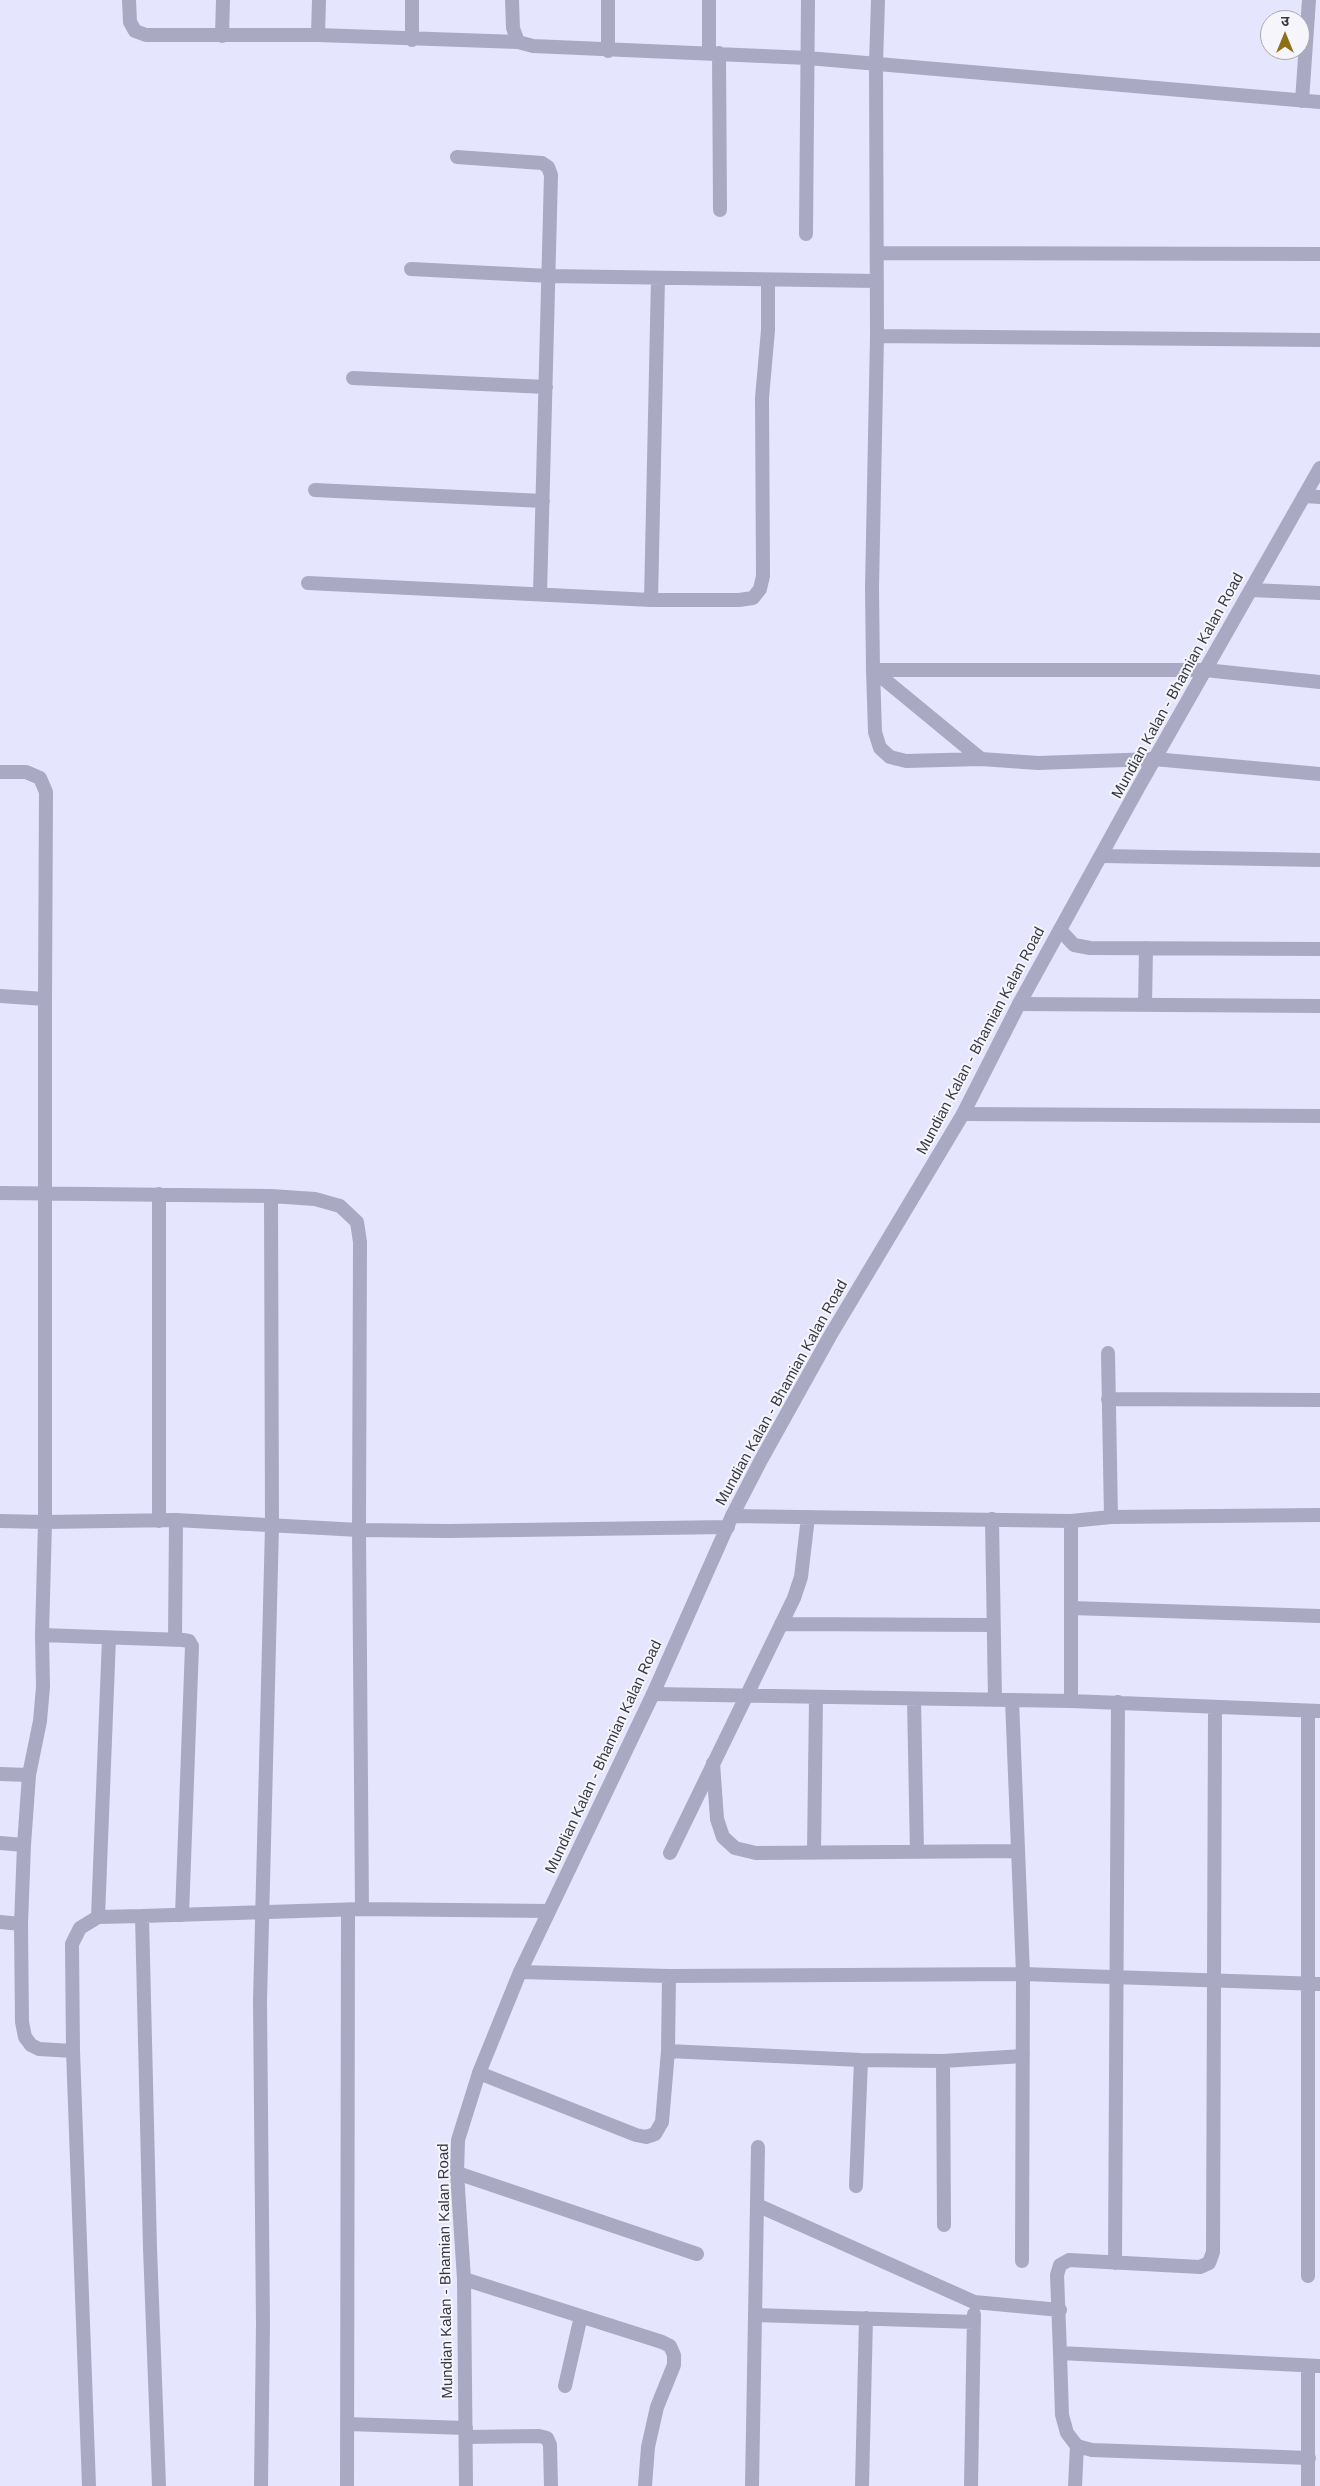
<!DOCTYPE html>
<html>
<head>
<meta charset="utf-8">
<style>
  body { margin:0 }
  #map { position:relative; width:1320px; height:2486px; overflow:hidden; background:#e6e5fe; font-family:Helvetica,"Noto Sans Devanagari",sans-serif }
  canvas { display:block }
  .north { position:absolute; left:1260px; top:10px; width:50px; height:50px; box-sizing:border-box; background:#f5f5fb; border:1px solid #a9a9b2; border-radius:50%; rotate:0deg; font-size:14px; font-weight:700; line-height:20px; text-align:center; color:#383844 }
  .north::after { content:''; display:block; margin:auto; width:18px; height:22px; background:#8e7013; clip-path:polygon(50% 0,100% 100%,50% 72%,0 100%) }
</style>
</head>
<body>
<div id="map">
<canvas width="1320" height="2486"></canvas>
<div class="north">उ</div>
</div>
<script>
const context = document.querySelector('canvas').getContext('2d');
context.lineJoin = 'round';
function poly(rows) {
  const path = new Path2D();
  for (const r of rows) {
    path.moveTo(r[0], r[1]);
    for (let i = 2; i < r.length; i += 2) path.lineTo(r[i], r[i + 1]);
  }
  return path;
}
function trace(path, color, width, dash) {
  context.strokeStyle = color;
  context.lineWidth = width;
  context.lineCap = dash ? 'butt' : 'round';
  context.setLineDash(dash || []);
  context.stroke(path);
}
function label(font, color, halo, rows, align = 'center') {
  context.font = font + ' Helvetica,sans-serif';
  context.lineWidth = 4;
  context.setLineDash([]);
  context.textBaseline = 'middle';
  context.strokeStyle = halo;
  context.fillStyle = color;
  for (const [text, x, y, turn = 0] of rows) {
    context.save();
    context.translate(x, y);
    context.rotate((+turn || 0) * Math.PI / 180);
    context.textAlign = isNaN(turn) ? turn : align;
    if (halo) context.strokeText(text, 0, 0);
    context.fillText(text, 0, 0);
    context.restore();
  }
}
trace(poly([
  [129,0,130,22,135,31,146,35,318,35,518,42],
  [512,0,513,28,518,42,533,46,808,58,1320,102],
  [608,0,608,51],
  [709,0,709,53],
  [878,0,876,64,877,336,872,588,873,670,981,759,1038,763,1154,759,1320,774],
  [318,35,319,0],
  [222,36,223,0],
  [412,40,412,0],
  [719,53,720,210],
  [1302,101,1309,0],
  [457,157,542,163,548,167,551,175,540,594],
  [806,234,808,0],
  [877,253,1320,254],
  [411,269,549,276,877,281],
  [877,336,1320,340],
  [353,378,546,387],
  [315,490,543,501],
  [1304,496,1320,497],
  [308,583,651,600,739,600,753,598,760,589,763,576,762,398,768,330,768,280],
  [1251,590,1320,593],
  [651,600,658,278],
  [981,759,906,761,890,757,880,748,875,732,873,670,1205,670,1320,682],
  [0,772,26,772,40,778,46,792,45,999],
  [1102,856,1320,860],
  [1060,930,1074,945,1090,948,1320,949],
  [0,996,45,999,45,1522,42,1635,183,1640,189,1641,192,1646,182,1915],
  [1019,1004,1320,1006],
  [1145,1005,1146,948],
  [963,1114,1320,1116],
  [0,1193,271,1196,272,1526,260,2001,263,2325,261,2486],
  [271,1196,315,1199,340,1206,357,1222,360,1242,359,1530,362,1909],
  [1108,1399,1320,1400],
  [732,1516,1071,1521,1071,1701,1320,1711],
  [1111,1517,1320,1515],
  [992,1519,995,1700],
  [0,1521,45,1522,176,1520,359,1530,448,1531,728,1527],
  [159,1521,159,1194],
  [1071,1521,1111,1517,1108,1353],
  [1071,1608,1320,1616],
  [781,1624,993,1625],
  [42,1635,43,1687,40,1721,29,1775,24,1845,21,1924,22,2022,25,2037,31,2045,39,2049,73,2051],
  [175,1639,176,1520],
  [653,1694,1071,1701],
  [914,1699,917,1852],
  [1012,1700,1023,1974,1022,2261],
  [1215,1708,1213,2252,1209,2263,1200,2267,1069,2260,1060,2265,1057,2275,1060,2353,1320,2366],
  [713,1763,717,1819,723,1837,735,1848,756,1853,1017,1851],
  [0,1774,29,1775],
  [0,1843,24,1845],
  [670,1853,794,1598,801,1577,808,1517],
  [814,1853,816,1697],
  [98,1917,109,1638],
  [0,1922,21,1924],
  [520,1972,669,1976,1023,1974,1320,1984],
  [668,2051,861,2060,943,2061,1023,2056],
  [943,2061,944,2225],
  [479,2073,636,2135,646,2137,655,2134,662,2122,668,2051,669,1976],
  [457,2173,697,2254],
  [856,2186,861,2060],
  [757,2205,974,2302,1060,2310],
  [1115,2263,1118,1702],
  [1308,2276,1308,1711],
  [464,2279,662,2342,670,2346,674,2355,674,2365,657,2407,648,2447,645,2486],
  [755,2315,974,2322],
  [1060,2353,1062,2415,1067,2433,1077,2446,1092,2450,1309,2458],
  [565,2386,581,2316],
  [347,2424,466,2428],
  [466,2437,539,2436,547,2438,550,2445,551,2486],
  [89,2486,73,2051,72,1944,80,1928,98,1917,142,1916],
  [159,2486,150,2248,142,1916,362,1909,549,1911],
  [347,2486,348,1910],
  [752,2486,758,2147],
  [862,2486,866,2318],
  [971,2486,974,2314],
  [1075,2486,1077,2446],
  [1308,2486,1308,2366]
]), '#aaa9c3', 14);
trace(poly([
  [466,2486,464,2279,457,2173,458,2140,479,2073,520,1972,653,1694,732,1516,761,1460,830,1336,963,1114,1019,1004,1138,788,1320,468]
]), '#aaa9c3', 14);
label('15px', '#383844', '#f5f5fb', [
  ["Mundian Kalan - Bhamian Kalan Road",1178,686,-61],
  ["Mundian Kalan - Bhamian Kalan Road",981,1041,-62],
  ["Mundian Kalan - Bhamian Kalan Road",782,1393,-61],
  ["Mundian Kalan - Bhamian Kalan Road",604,1757,-65],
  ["Mundian Kalan - Bhamian Kalan Road",446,2271,-91]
]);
</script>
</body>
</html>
